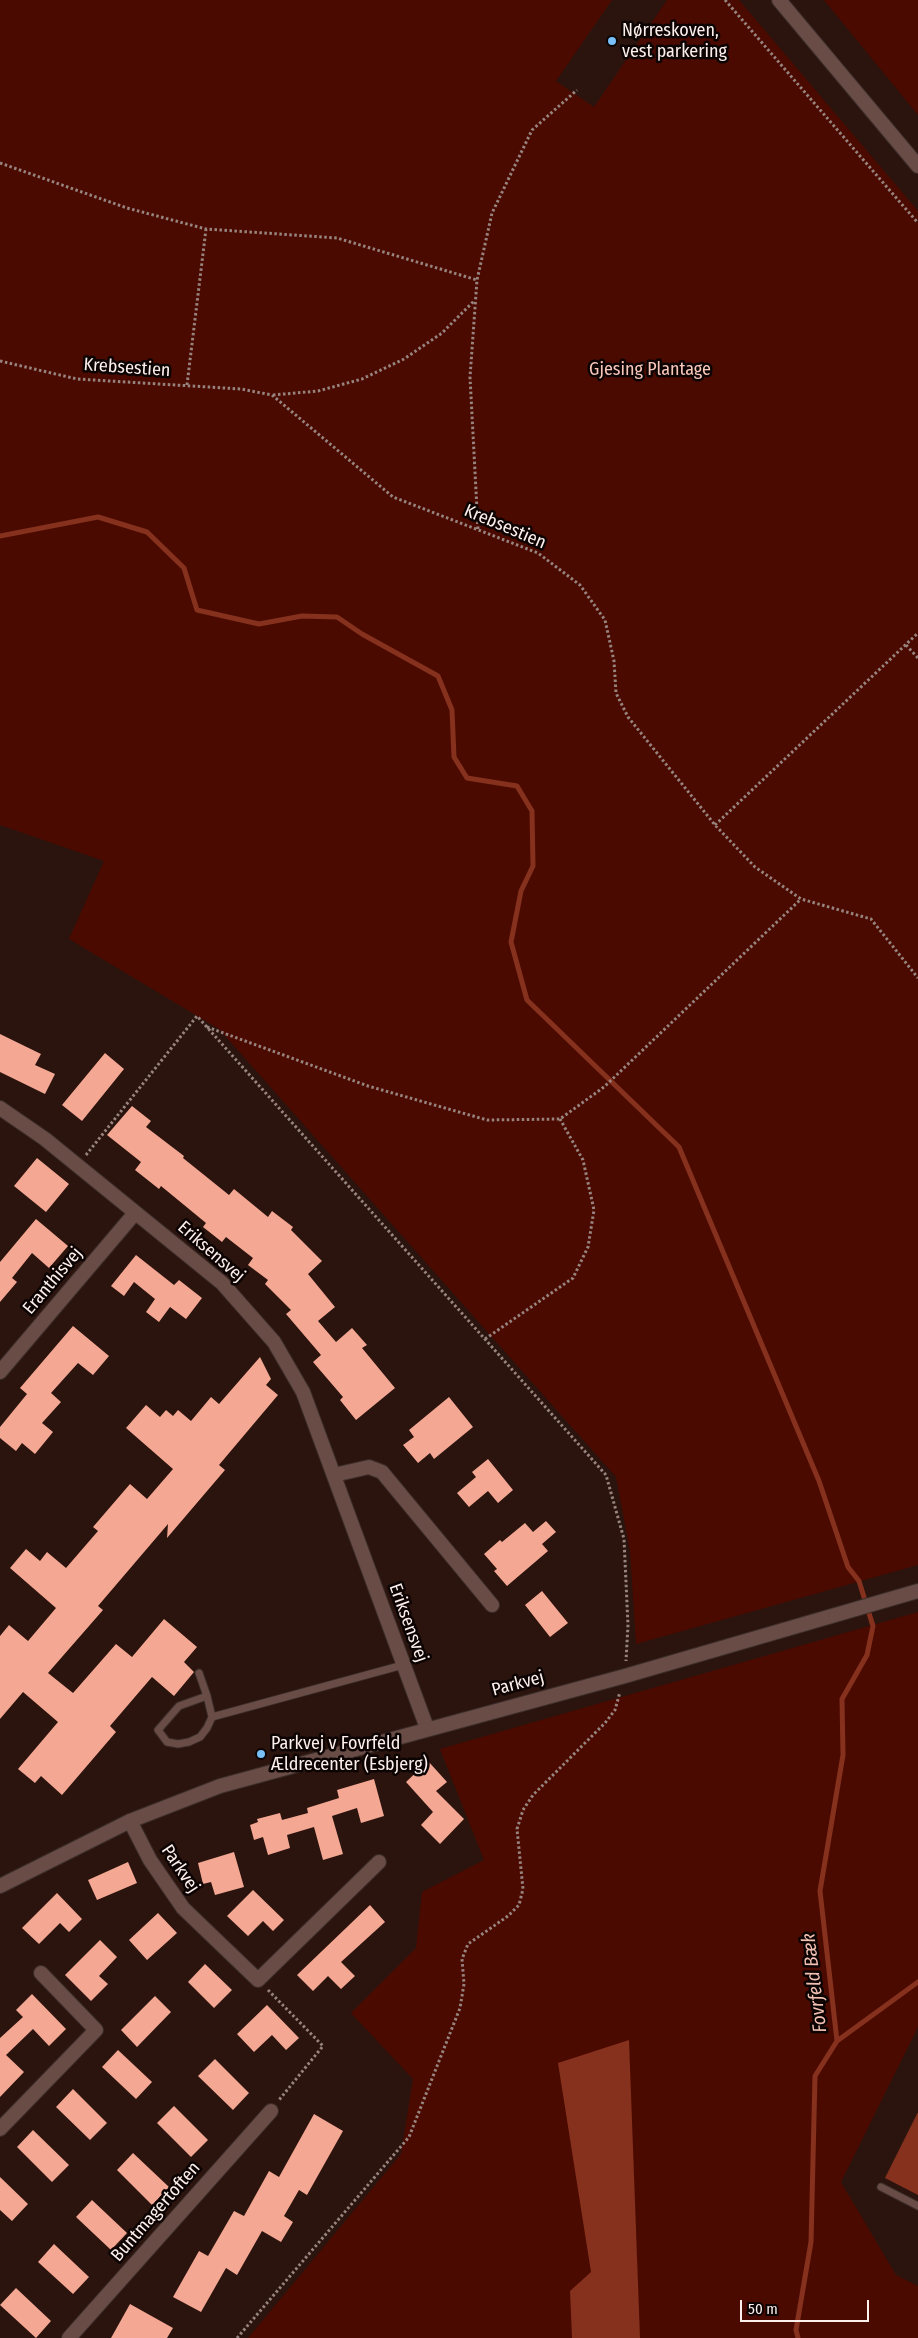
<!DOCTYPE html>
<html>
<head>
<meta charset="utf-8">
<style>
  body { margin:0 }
  #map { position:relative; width:918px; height:2338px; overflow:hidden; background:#2b140e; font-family:"Fira Sans Condensed",sans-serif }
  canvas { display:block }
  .scale { position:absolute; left:740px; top:2300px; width:129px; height:22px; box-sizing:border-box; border:2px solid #fdefeb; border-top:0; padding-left:6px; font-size:15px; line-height:18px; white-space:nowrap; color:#fdefeb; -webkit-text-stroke:4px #0c0403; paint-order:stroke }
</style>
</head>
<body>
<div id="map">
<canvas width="918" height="2338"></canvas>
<div class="scale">50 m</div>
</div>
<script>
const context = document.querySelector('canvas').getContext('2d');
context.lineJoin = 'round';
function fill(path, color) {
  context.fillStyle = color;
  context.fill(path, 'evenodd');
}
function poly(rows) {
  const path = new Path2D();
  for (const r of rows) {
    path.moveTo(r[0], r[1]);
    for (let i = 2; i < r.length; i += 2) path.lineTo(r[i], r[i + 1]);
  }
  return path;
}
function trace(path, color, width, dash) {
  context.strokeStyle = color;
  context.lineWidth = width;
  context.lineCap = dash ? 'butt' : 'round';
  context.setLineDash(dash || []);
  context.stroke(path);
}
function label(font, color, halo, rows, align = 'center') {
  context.font = font + ' "Fira Sans Condensed",sans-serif';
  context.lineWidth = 5;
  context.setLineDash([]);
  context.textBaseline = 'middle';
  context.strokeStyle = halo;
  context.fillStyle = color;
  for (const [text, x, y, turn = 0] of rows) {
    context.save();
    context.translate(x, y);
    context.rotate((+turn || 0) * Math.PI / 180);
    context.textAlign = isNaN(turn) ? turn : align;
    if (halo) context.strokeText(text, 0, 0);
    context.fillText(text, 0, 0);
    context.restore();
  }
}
fill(poly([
  [0,0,612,0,556,81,594,107,667,0,739,0,918,211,918,1565,636,1644,630,1551,616,1477,219,1029,69,939,104,861,0,825],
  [824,0,918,0,918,115],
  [918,1612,918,2027,841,2182,896,2275,918,2286,918,2338,248,2338,401,2154,413,2079,351,2013,416,1948,422,1892,484,1860,440,1749]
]), '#4b0a00');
fill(poly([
  [629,2040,640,2338,572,2338,570,2291,591,2272,558,2063],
  [918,2112,918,2195,885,2178]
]), '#85311d');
trace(poly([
  [0,536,98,517,147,532,184,568,197,610,259,624,302,616,337,617,362,634,438,676,452,710,454,757,467,778,517,786,532,811,533,866,521,891,511,942,527,1000,679,1147,819,1481,848,1567,859,1581,873,1626,867,1655,842,1699,843,1755,820,1891,837,2041,815,2076,811,2242,796,2330,798,2338],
  [837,2041,918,1982]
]), '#85311d', 5);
fill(poly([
  [0,1034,41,1054,35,1065,55,1074,45,1094,0,1072],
  [105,1053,124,1069,82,1121,62,1105],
  [132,1106,151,1121,146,1127,184,1156,183,1158,229,1195,234,1189,268,1217,272,1211,293,1227,291,1230,322,1261,308,1274,335,1307,318,1321,336,1342,352,1328,367,1345,362,1348,395,1388,356,1420,340,1400,343,1397,313,1362,321,1355,286,1314,291,1310,265,1284,268,1280,248,1265,253,1258,226,1237,222,1242,203,1227,206,1223,161,1186,159,1189,135,1170,141,1162,107,1135],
  [37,1158,69,1184,46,1212,14,1186],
  [36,1219,68,1246,49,1268,32,1253,12,1278,17,1282,0,1302,0,1262],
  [136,1255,174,1285,179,1280,202,1298,186,1319,170,1307,159,1322,146,1312,155,1299,134,1282,124,1296,111,1286],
  [73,1326,109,1356,93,1375,78,1363,51,1393,61,1402,42,1423,53,1432,35,1454,22,1443,16,1451,0,1438,0,1427,27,1394,20,1388],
  [260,1357,271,1379,266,1385,278,1395,219,1465,225,1470,167,1538,168,1524,98,1606,103,1610,48,1673,73,1693,116,1644,132,1657,164,1619,197,1647,184,1662,194,1672,174,1696,152,1677,110,1726,116,1732,62,1795,41,1776,35,1783,18,1769,58,1722,23,1692,0,1719,0,1636,9,1625,28,1641,56,1608,10,1568,26,1549,40,1561,47,1552,66,1568,98,1531,93,1527,130,1484,147,1499,173,1469,126,1428,146,1405,160,1417,166,1410,173,1416,178,1410,191,1421,211,1397,219,1404],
  [449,1397,473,1427,434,1459,430,1453,418,1463,403,1445,414,1437,409,1430],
  [488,1459,513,1490,498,1503,488,1491,469,1507,457,1493,476,1477,472,1472],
  [546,1521,556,1532,542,1544,548,1551,507,1586,494,1571,497,1569,484,1554,500,1540,502,1542,525,1523,533,1532],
  [542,1591,568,1623,550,1637,525,1605],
  [428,1761,447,1782,436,1791,464,1819,440,1844,421,1825,433,1812,406,1782],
  [374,1779,384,1816,361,1823,357,1808,332,1816,343,1854,323,1860,314,1827,287,1835,290,1848,268,1855,263,1837,254,1840,250,1825,258,1822,257,1819,280,1813,282,1820,308,1813,307,1808,339,1798,337,1790],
  [234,1852,244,1887,215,1895,211,1882,203,1884,198,1863],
  [128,1862,137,1883,97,1900,88,1880],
  [253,1890,284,1920,273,1931,263,1921,248,1936,227,1916],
  [57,1893,82,1919,69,1932,60,1923,39,1944,22,1928],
  [370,1905,385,1922,341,1962,355,1976,341,1989,328,1976,313,1991,297,1975],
  [158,1913,177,1933,147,1960,129,1940],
  [100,1940,117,1957,99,1976,108,1984,91,2001,65,1975],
  [205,1964,232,1990,214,2008,188,1982],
  [32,1994,66,2029,49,2046,33,2029,6,2055,24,2072,0,2097,0,2038,23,2017,16,2010],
  [155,1996,171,2012,137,2047,121,2030],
  [267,2005,299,2038,286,2050,272,2035,254,2052,237,2034],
  [118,2050,152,2082,136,2099,102,2067],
  [215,2059,249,2093,233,2110,198,2076],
  [73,2089,107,2123,90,2140,56,2107],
  [174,2106,208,2140,191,2157,157,2123],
  [314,2114,343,2131,307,2195,299,2190,284,2216,293,2222,281,2242,262,2231,237,2275,226,2268,201,2312,173,2297,199,2251,208,2256,234,2211,244,2216,269,2171,279,2177],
  [33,2130,69,2165,52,2182,17,2147],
  [133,2153,169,2187,152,2205,117,2170],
  [0,2177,28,2204,12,2221,0,2210],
  [92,2200,127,2233,111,2250,76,2217],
  [54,2244,89,2277,73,2294,38,2262],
  [16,2288,51,2321,36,2338,0,2305],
  [130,2304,173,2328,167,2338,111,2338]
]), '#f4a793');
const service = poly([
  [199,1673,207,1696,212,1717,207,1728,200,1737,189,1742,178,1744,167,1742,158,1730,179,1706,207,1696],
  [212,1717,403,1665],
  [881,2187,918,2206]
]);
const minor = poly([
  [0,1108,45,1139,222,1283,274,1342,303,1392,427,1728],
  [0,1372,135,1213],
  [334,1475,369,1467,382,1472,492,1605],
  [130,1821,150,1860,183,1908,258,1980,379,1862],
  [0,2129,96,2030,41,1973],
  [69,2338,271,2111]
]);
const tertiary = poly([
  [779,0,918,166],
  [0,1886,130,1821,220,1786,625,1676,918,1591]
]);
trace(service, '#3c2d2a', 9);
trace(minor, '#3c2d2a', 16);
trace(tertiary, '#3c2d2a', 16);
trace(poly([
  [725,0,918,223],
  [0,163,127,208,206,229,337,238,477,280],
  [0,361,77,379,241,389,272,395,393,497,538,553,580,585,605,620,614,661,616,693,628,717,715,825,755,867,801,899,871,919,918,978],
  [187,385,206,229],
  [273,395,318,391,362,379,404,359,442,333,474,301],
  [478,529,470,377,477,280,492,213,532,130,577,90],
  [906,645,918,658],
  [715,825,918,633],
  [207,1027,368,1086,487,1120,560,1119,604,1087,801,899],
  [86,1155,197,1016,606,1475,624,1539,628,1625,626,1661],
  [485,1339,573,1278,588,1247,594,1210,583,1160,560,1119],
  [268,1990,323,2046,279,2100],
  [237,2338,409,2137,460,2008,464,1984,462,1959,468,1944,508,1916,519,1905,523,1889,517,1829,523,1810,533,1795,605,1723,615,1710,620,1692]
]), '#97847f', 3, [2.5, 2.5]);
trace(service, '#684c45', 7);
trace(minor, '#684c45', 14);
trace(tertiary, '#684c45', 14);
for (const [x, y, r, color] of [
  [612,41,5,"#79bff8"],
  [261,1754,5,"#79bff8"]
]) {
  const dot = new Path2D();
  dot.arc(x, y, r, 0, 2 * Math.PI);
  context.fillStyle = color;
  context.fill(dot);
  trace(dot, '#0c0403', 2);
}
label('18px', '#fdefeb', '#0c0403', [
  ["Nørreskoven,",622,31],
  ["vest parkering",622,52],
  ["Parkvej v Fovrfeld",271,1744],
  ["Ældrecenter (Esbjerg)",271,1765]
], 'left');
label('18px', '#fdefeb', '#0c0403', [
  ["Krebsestien",127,368,4],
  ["Krebsestien",505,527,23],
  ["Eriksensvej",211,1252,41],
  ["Eranthisvej",53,1281,-50],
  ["Eriksensvej",408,1623,70],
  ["Parkvej",518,1684,-15],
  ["Parkvej",180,1869,56],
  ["Buntmagertoften",156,2212,-49]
]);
label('18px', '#f9c7ba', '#0c0403', [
  ["Gjesing Plantage",650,370]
]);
label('italic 19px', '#f1c0b3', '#0c0403', [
  ["Fovrfeld Bæk",815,1983,-97]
]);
</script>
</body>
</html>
